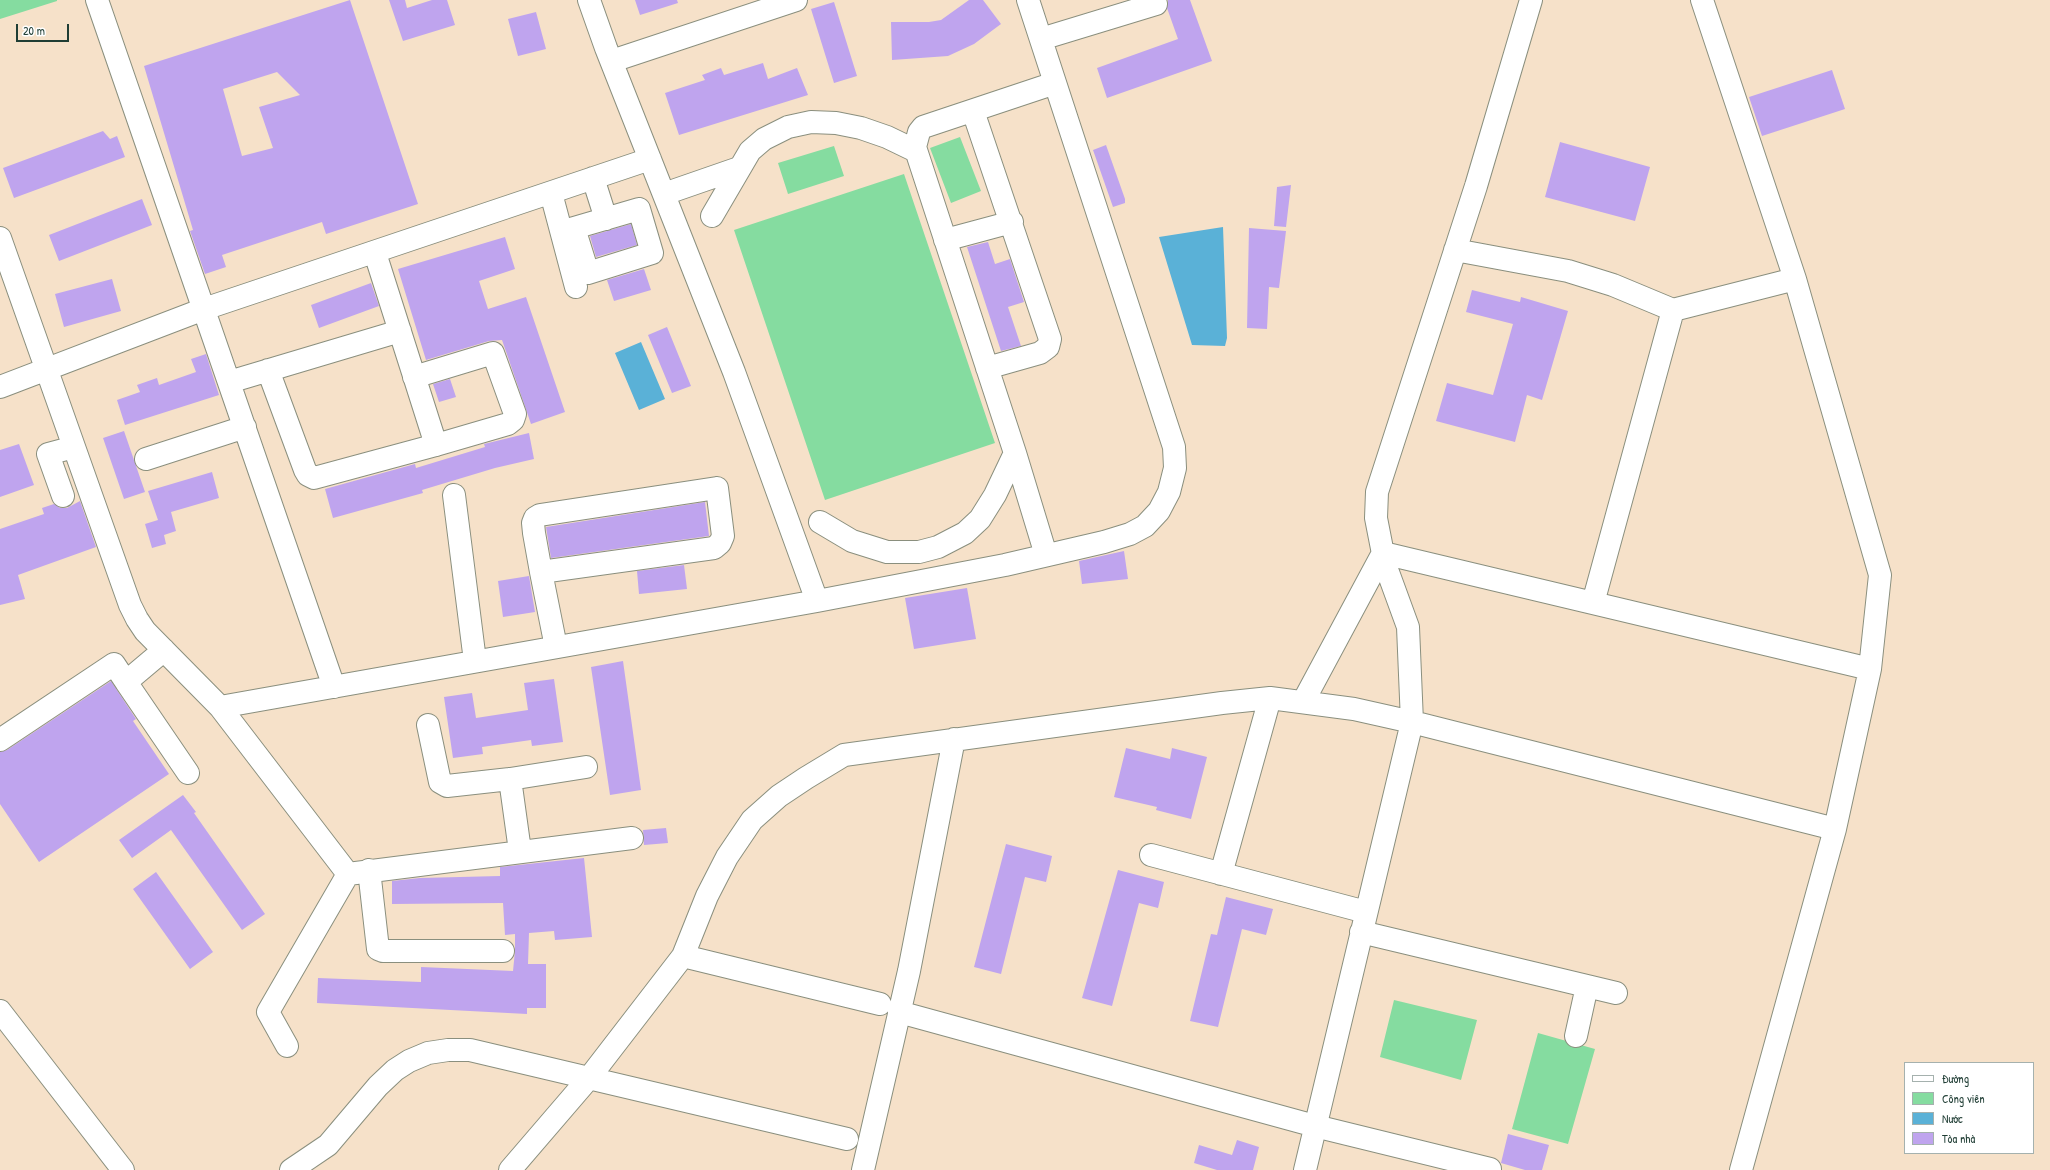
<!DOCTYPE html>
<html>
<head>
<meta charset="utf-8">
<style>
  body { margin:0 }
  #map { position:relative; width:2050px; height:1170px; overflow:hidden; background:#f6e1c9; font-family:"Patrick Hand",sans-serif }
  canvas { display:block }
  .legend { position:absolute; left:1904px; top:1062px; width:130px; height:92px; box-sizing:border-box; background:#fff; border:1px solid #a5b1ae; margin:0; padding:5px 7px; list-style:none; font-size:12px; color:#1f3d34 }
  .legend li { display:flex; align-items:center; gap:8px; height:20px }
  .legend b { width:20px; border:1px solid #a5b1ae }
  .scale { position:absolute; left:16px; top:24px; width:53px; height:18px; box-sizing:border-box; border:2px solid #1f3d34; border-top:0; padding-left:5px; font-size:12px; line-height:14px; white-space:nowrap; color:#1f3d34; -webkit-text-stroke:3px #fff; paint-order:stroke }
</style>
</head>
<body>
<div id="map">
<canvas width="2050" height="1170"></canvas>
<ul class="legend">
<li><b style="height:5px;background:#fff"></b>Đường</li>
<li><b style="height:11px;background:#85dca0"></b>Công viên</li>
<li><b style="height:11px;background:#5ab1d7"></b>Nước</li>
<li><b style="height:11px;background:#bfa4ee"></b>Tòa nhà</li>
</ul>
<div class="scale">20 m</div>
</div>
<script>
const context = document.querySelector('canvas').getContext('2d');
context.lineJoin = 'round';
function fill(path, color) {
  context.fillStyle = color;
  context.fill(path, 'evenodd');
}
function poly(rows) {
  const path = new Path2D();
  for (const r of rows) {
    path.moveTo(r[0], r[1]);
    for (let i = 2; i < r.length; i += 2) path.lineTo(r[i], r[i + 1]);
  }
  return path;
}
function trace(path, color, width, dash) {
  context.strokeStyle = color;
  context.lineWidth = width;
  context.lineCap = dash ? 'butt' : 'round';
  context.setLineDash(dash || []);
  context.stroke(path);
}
fill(poly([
  [0,0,57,0,57,1,0,19],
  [960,137,981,191,951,203,930,148],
  [834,146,844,176,788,194,778,163],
  [904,174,995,443,825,500,734,230],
  [1394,1000,1477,1020,1461,1080,1380,1057],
  [1538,1033,1595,1049,1568,1144,1512,1129]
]), '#85dca0');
fill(poly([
  [1223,227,1227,338,1225,346,1192,345,1159,237],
  [641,342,665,399,639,410,615,353]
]), '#5ab1d7');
fill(poly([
  [350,0,418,204,326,234,322,222,222,255,226,267,205,274,190,231,193,230,144,66],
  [277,72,300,95,259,107,273,148,242,156,223,89],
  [389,0,405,0,407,8,432,0,447,0,455,25,403,41],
  [635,0,677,0,678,3,640,15],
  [969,0,983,0,1001,24,974,44,948,56,892,60,891,22,929,22,941,20],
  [1168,0,1190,0,1212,61,1107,98,1097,68,1178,39,1167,8],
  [834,2,857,76,834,83,811,9],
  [536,12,546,49,518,56,508,19],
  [763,63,768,79,797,68,808,95,679,135,665,93,705,80,702,75,721,68,724,75],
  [1832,70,1845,109,1762,136,1749,97],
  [103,131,110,139,117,136,125,157,14,198,3,168],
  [1560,142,1650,167,1635,221,1545,197],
  [1106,145,1125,199,1125,203,1113,207,1093,150],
  [1291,185,1286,227,1274,226,1277,187],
  [142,199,152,225,59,261,49,235],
  [631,224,637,245,596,257,590,236],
  [1249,228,1286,231,1279,288,1269,287,1267,329,1247,328],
  [505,237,515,269,479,281,488,309,526,297,565,412,531,424,502,340,489,341,426,360,398,269],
  [988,242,995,264,1010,259,1024,302,1008,307,1021,346,1001,351,967,247],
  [644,269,651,290,614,301,607,280],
  [112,279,121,311,64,327,55,294],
  [371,283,379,306,319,328,311,305],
  [1472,290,1520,302,1521,297,1568,311,1542,400,1527,395,1515,442,1436,421,1447,383,1493,395,1513,324,1466,312],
  [667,327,691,386,672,393,648,335],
  [206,354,219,395,125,425,117,400,140,392,137,385,157,378,159,385,196,372,191,359],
  [450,379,456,397,439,402,433,384],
  [124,431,145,492,124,499,103,438],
  [529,433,534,459,495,468,422,490,423,493,333,518,325,489,415,464,416,468,485,447,484,444],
  [19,444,34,485,0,497,0,450],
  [212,472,219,498,171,512,176,531,164,535,166,544,152,548,145,524,158,520,148,491],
  [80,501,96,547,18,575,25,599,0,605,0,529,44,514,42,508,54,504,60,508,67,508],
  [705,502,709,536,551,558,546,527],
  [1124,551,1128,579,1082,584,1079,561],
  [684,565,687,589,639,594,637,571],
  [529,576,535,612,503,617,498,581],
  [967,588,976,639,914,649,905,598],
  [623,661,641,790,610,795,591,667],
  [554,679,563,742,532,746,531,740,482,747,483,754,453,758,444,697,472,693,476,718,528,710,524,683],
  [111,681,136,719,133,721,169,774,39,862,0,804,0,752,7,750],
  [1126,748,1170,759,1172,748,1207,757,1191,819,1156,810,1157,807,1114,797],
  [183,795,196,812,194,813,265,914,242,930,171,830,132,858,119,840],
  [666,828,668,843,644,845,643,830],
  [1006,844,1052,856,1046,882,1025,877,1001,974,974,967],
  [584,858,592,937,555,940,554,931,529,933,528,964,546,964,546,1008,527,1008,527,1014,317,1003,318,978,421,982,421,967,513,971,515,951,515,934,505,935,503,903,392,904,392,881,420,878,500,876,500,867],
  [1118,870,1164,882,1158,908,1139,903,1112,1006,1082,998],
  [156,872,213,952,190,969,133,889],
  [1226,897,1273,909,1266,935,1242,929,1218,1027,1190,1021,1211,934,1217,935],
  [1508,1134,1549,1145,1542,1170,1525,1170,1501,1163],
  [1237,1140,1259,1147,1253,1170,1217,1170,1194,1163,1199,1145,1232,1155]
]), '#bfa4ee');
const minor = poly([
  [97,0,334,687],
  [589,0,606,48,734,372,817,601],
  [1531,0,1476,186,1377,492,1376,518,1385,564,1408,627,1412,722,1835,829],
  [1041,39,1156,4],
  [612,61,796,0],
  [973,111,1050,339,1048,347,1040,353,987,368],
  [593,178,606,219],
  [551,193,576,287],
  [664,194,739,168],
  [639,209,652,253,588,273,574,228,639,209],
  [712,216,750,151,764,139,788,127,811,122,836,123,861,128,887,137,916,151],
  [0,238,130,605,137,619,145,631,220,707,348,874,268,1012,287,1046],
  [945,240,1012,222],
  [1455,250,1568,271,1613,285,1673,310,1795,279,1702,0],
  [375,253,436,445],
  [268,370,305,470,308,475,314,478,436,445,508,424,513,420,515,414,493,353,414,377],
  [229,382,400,331],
  [0,387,204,309,650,159],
  [146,459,245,427],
  [454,495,475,661],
  [63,496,48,454,74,447],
  [820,522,852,541,887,552,919,552,938,547,965,533,980,519,995,495,1015,453],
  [1046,555,1015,453,915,147,919,132,923,127,1055,83],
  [541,572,714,548,720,543,723,536,717,488,540,515,535,518,533,523,534,533,541,572,556,647],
  [1593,603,1673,310],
  [126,682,188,773],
  [1303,702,1383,553,1870,669],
  [220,707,817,601,1005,565,1104,542,1130,534,1145,526,1159,511,1169,492,1175,468,1174,447,1028,0],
  [428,725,440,782,447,786,510,779,586,767],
  [0,740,114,664,126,682,164,650],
  [510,779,520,851],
  [1151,855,1366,912],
  [369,870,378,949,383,951,503,951],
  [348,874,632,838],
  [1221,874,1270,698],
  [1361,932,1616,993],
  [683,956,880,1004],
  [0,1011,123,1170],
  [899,1012,1315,1126,1490,1169],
  [1576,1036,1587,986],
  [291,1170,328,1145,378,1086,395,1070,409,1061,428,1053,448,1050,470,1050,847,1139],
  [510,1170,589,1078,683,956,707,896,727,857,752,820,779,796,806,778,844,755,1222,703,1270,698,1354,709,1412,722,1305,1170],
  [863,1170,909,971,954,739],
  [1741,1170,1835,829,1870,669,1880,575,1795,279]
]);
trace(minor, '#8a8f7e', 24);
trace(minor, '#fff', 22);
</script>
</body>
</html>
